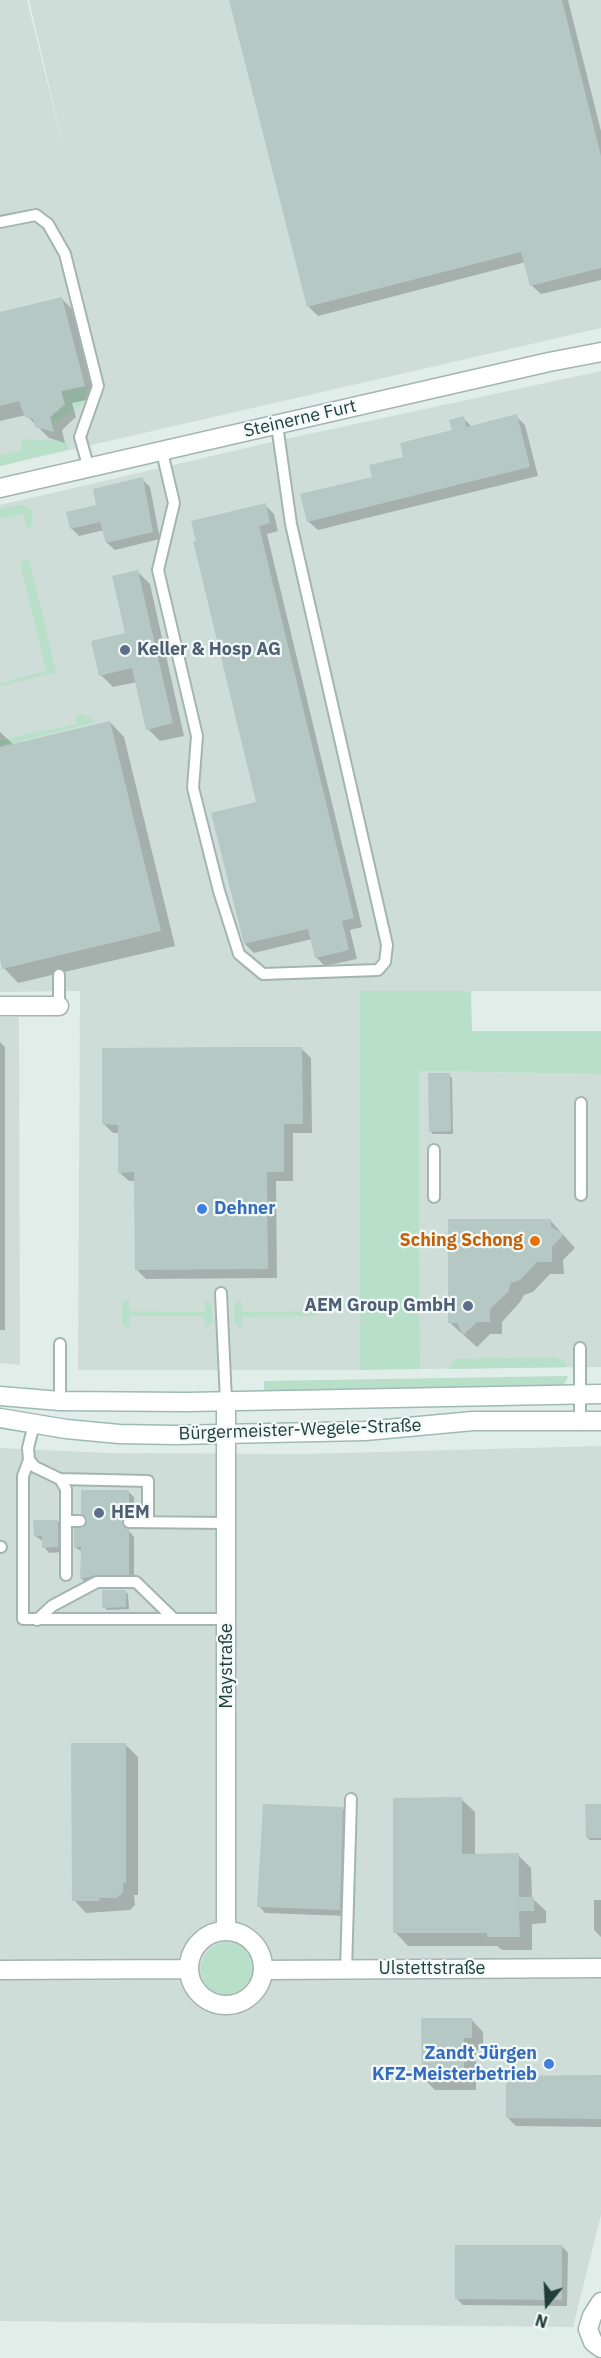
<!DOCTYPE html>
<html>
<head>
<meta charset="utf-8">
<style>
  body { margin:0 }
  #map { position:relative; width:601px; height:2358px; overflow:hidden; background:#e1ede9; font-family:"IBM Plex Sans",sans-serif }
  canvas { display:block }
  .north { position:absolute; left:517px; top:2274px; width:60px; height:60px; -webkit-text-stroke:4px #f2f9f6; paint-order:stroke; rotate:198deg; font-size:16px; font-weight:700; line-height:24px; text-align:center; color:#203f3b }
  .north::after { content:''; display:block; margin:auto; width:21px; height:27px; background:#203f3b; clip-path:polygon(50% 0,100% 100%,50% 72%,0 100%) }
</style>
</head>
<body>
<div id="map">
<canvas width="601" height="2358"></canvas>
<div class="north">N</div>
</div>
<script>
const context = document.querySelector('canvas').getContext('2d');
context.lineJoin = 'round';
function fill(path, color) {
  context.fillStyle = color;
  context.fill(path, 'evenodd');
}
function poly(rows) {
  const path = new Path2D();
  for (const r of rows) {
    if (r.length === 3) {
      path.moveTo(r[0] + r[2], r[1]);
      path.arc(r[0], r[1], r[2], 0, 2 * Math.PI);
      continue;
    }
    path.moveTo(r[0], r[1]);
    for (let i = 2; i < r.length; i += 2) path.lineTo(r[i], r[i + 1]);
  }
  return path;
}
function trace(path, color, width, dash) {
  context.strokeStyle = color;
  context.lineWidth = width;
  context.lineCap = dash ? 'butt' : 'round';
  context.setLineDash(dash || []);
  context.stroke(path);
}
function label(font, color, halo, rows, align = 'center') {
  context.font = font + ' "IBM Plex Sans",sans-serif';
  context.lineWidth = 4.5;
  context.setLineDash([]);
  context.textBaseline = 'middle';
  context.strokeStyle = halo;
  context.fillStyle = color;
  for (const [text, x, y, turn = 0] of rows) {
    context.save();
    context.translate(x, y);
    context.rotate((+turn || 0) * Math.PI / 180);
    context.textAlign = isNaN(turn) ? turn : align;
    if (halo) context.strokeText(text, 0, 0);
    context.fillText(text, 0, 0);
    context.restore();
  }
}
fill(poly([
  [0,0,27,0,66,158,29,0,601,0,601,328,0,466],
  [601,371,601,991,361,991,360,1370,78,1370,80,991,0,992,0,505,281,440],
  [0,1017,19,1017,20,1365,0,1363],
  [419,1071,601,1074,601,1367,420,1369],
  [601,1446,601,2215,573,2327,0,2321,0,1448,107,1453,303,1454]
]), '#cfddd9');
fill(poly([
  [88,386,84,403,52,424,52,417,66,404,47,396],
  [22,439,63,441,67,443,69,449,0,466,0,456,22,450],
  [21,505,26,505,32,511,33,524,27,529,23,514,0,519,0,509],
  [29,559,56,672,0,686,0,679,1,683,46,671,20,562],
  [84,714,96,722,0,746,0,740,77,724,76,715],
  [360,991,471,991,472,1031,601,1031,601,1074,419,1071,420,1369,360,1370],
  [129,1299,130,1311,205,1312,205,1300,209,1302,212,1307,212,1322,205,1328,204,1316,130,1316,129,1327,126,1327,122,1323,122,1308,123,1302],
  [241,1300,242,1312,317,1311,318,1314,316,1316,242,1317,242,1328,239,1327,234,1321,234,1308,236,1302],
  [533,1357,555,1357,563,1360,567,1367,448,1369,452,1362,456,1359],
  [568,1376,565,1383,554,1388,264,1393,264,1381],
  [228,1969,27]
]), '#b8e0c9');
fill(poly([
  [231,0,568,0,601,131,601,280,541,294,531,285,526,262,318,316,308,306],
  [62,299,74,311,96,398,72,403,76,417,62,430,65,443,49,438,26,415,0,421,0,314],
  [516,416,525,425,538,476,318,530,308,521,405,458,453,431,463,418,472,427],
  [142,479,150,487,160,539,115,550,107,543,104,530,79,536,71,528,98,506],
  [265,505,274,514,278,531,267,534,362,927,350,930,357,959,325,966,316,957,312,939,254,953,245,944,258,803,195,542],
  [138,572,150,584,184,736,160,741,148,729,137,682,113,687,101,675,126,634],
  [110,722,124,737,175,946,18,983,4,968,0,953,0,732,14,745],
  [0,1042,5,1047,5,1330,0,1330],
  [302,1049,311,1058,312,1133,293,1133,293,1181,276,1181,277,1278,146,1279,136,1269,136,1181,129,1181,119,1172,119,1133,113,1133,103,1123],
  [449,1075,452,1078,453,1134,433,1134,430,1131],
  [550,1220,575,1248,563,1260,564,1274,550,1274,533,1292,524,1295,520,1302,502,1322,502,1334,490,1334,477,1347,449,1322],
  [128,1491,134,1497,134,1520,128,1523,127,1529,134,1537,134,1580,87,1584,82,1579,82,1552,75,1547,84,1529],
  [58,1521,63,1527,63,1552,49,1553,44,1547,43,1541,35,1536],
  [125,1591,128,1594,129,1609,107,1610,104,1607],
  [125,1744,138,1757,138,1895,134,1895,135,1905,130,1910,86,1913,74,1900],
  [461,1799,475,1812,475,1855,518,1855,531,1868,532,1898,546,1911,546,1923,532,1924,532,1950,502,1950,497,1946,408,1946,395,1932],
  [601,1805,601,1840,590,1840,587,1838],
  [343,1809,349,1815,345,1916,265,1913,259,1906],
  [594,1900,601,1900,601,1937,594,1930],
  [471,2019,483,2032,483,2050,476,2050,476,2090,435,2090,423,2078],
  [601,2076,601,2127,516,2126,507,2117],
  [562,2246,568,2253,567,2306,463,2305,457,2299]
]), '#0003');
fill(poly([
  [229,0,562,0,601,156,601,268,530,286,521,252,307,307],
  [62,297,85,386,61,391,65,404,50,417,54,432,35,427,33,419,25,417,19,401,0,406,0,312],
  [517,414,530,467,307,522,300,494,372,477,369,465,403,457,400,443,452,430,449,420,464,416,466,427],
  [143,477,153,532,106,543,100,522,70,529,66,512,96,505,93,489],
  [266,503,270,523,259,526,354,918,342,921,349,950,315,958,308,929,244,944,211,813,256,802,193,541,196,541,191,521],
  [138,570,173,723,146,730,132,668,99,676,91,641,125,633,112,576],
  [110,721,161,931,2,969,0,959,0,747],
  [239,1047,302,1047,303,1124,284,1124,284,1172,267,1172,268,1269,135,1270,134,1172,118,1173,118,1125,102,1124,102,1048],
  [428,1073,450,1073,451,1131,429,1132],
  [448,1219,551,1219,551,1227,564,1234,552,1247,552,1262,537,1262,520,1280,511,1283,508,1292,490,1309,490,1322,477,1322,463,1335,457,1323,448,1323],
  [81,1490,129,1490,129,1515,123,1518,122,1522,125,1528,129,1529,129,1575,97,1575,80,1579,81,1547,74,1547,74,1528,83,1528,87,1522,86,1517,81,1514],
  [33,1520,58,1520,58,1547,42,1548,42,1536,34,1536],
  [102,1590,126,1590,126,1607,102,1608],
  [71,1743,126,1743,126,1883,123,1883,123,1892,117,1898,99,1898,100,1901,72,1901],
  [462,1797,462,1854,519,1853,519,1897,534,1897,534,1911,519,1911,520,1937,487,1937,487,1933,393,1933,393,1798],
  [263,1804,343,1807,340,1910,257,1907],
  [585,1804,601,1804,601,1838,586,1838],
  [421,2018,472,2018,472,2038,464,2038,464,2078,422,2078],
  [601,2075,601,2119,506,2118,506,2076],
  [455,2245,562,2245,562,2300,455,2299]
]), '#b6c8c3');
const lane = poly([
  [0,222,36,215,48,224,65,254,98,386,80,437,89,469],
  [162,452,174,503,158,570,197,736,193,788,219,891,239,954,263,974,378,970,385,962,387,945,291,524,277,425],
  [59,1006,59,975],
  [581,1103,581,1195],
  [434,1197,434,1150],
  [221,1293,226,1401],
  [60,1344,60,1401],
  [580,1348,580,1420],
  [34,1424,28,1448,29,1460,35,1467,60,1479,66,1489,66,1575],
  [29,1460,23,1476,23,1619,227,1619],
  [60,1479,148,1481,148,1522],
  [66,1521,80,1521],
  [129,1522,227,1523],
  [0,1547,1,1547],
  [37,1620,52,1606,97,1582,136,1582,174,1619],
  [346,1970,351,1799]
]);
const street = poly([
  [0,488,549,362,601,352],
  [0,1006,59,1006],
  [226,1401,226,1931],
  [226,1968,37],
  [0,1970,189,1969],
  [264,1970,601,1968],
  [601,2302,592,2316,588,2329,593,2342,601,2348]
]);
const secondary = poly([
  [0,1396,60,1401,187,1402,601,1394],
  [0,1418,66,1429,119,1434,175,1435,365,1431,473,1421,601,1421]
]);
trace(lane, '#a3b5b1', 14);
trace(street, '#a3b5b1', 21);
trace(secondary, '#9ebab4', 21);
trace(lane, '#fff', 10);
trace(street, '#fff', 18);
trace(secondary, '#fff', 18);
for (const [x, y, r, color] of [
  [125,650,6,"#5c6f8a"],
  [202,1209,6,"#3f7fe0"],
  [535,1241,6,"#e8710a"],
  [468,1306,6,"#5c6f8a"],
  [99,1513,6,"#5c6f8a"],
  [549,2064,6,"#3f7fe0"]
]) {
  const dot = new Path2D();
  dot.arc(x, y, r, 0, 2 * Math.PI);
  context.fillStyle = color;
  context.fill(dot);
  trace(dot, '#f2f9f6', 2);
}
label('18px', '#203f3b', '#f2f9f6', [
  ["Steinerne Furt",300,419,-13],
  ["Bürgermeister-Wegele-Straße",300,1430,-2],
  ["Maystraße",227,1666,-90],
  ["Ulstettstraße",432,1969]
]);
label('bold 18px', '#4e5e75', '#f2f9f6', [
  ["Keller & Hosp AG",137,650],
  ["AEM Group GmbH",456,1306,"right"],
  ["HEM",111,1513]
], 'left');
label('bold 18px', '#366cbe', '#f2f9f6', [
  ["Dehner",214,1209],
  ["Zandt Jürgen",537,2054,"right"],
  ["KFZ-Meisterbetrieb",537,2075,"right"]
], 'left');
label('bold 18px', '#c56008', '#f2f9f6', [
  ["Sching Schong",523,1241]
], 'right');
</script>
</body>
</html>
